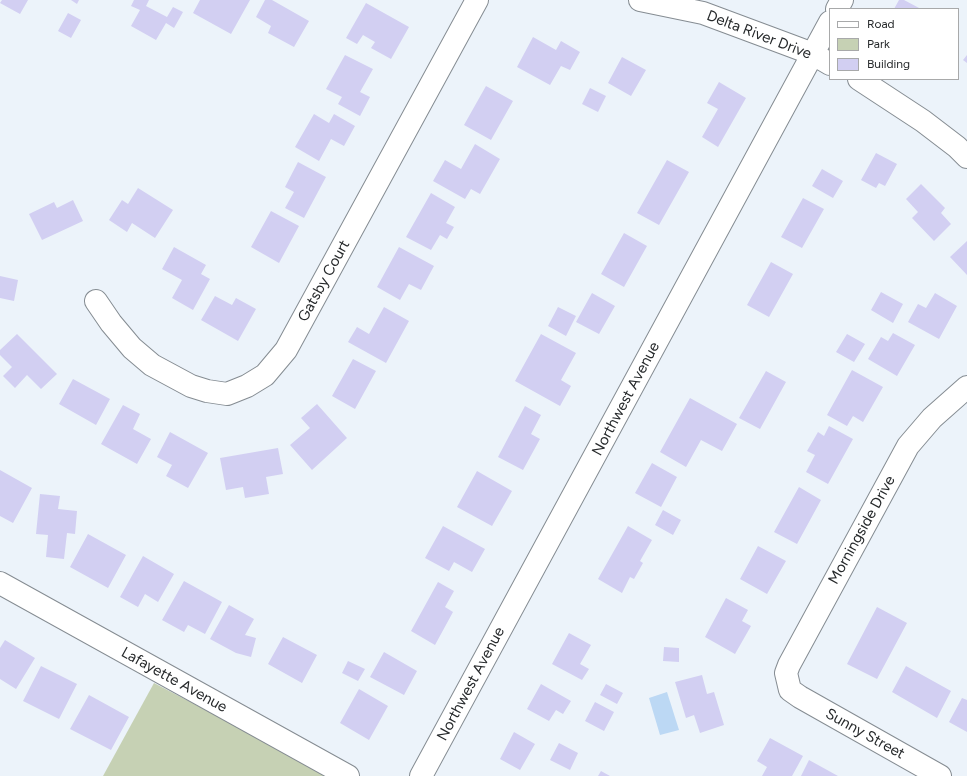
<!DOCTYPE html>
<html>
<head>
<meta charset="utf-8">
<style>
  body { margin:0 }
  #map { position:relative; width:967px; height:776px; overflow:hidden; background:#ecf3fa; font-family:Figtree,sans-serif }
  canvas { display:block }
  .legend { position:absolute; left:829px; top:8px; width:130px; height:72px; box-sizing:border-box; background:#fff; border:1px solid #a8a9aa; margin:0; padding:5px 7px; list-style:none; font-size:12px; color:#26292b }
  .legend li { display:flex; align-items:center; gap:8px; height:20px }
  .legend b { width:20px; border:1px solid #a8a9aa }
</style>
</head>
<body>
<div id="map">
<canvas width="967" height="776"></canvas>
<ul class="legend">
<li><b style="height:5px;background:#fff"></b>Road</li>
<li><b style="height:11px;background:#c6d1b4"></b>Park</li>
<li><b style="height:11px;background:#d2cff2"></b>Building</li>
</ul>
</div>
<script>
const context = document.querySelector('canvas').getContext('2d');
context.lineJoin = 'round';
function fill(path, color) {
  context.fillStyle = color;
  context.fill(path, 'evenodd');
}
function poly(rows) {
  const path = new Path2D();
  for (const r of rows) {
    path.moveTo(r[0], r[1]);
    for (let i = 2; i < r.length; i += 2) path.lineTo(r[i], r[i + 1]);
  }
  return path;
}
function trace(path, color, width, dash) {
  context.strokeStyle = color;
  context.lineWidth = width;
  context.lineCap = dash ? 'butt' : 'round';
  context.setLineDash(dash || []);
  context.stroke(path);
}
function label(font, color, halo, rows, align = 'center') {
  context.font = font + ' Figtree,sans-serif';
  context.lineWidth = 4;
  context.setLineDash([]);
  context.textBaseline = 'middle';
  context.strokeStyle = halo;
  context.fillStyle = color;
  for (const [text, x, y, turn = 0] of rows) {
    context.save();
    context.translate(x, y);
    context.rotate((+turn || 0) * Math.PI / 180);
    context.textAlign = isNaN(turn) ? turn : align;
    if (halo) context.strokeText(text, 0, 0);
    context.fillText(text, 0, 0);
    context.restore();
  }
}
fill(poly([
  [154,683,332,776,103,776]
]), '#c6d1b4');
fill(poly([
  [667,692,679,730,660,735,649,698]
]), '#bcd8f4');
fill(poly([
  [2,0,28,0,20,14,0,3],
  [71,0,79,0,77,4],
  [134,0,149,0,146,6,167,17,173,7,183,12,174,28,166,23,156,40,131,26,140,10,131,6],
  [200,0,250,0,231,34,193,13],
  [265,0,272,0,309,21,294,47,268,33,271,26,256,17],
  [899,0,904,0,921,9,894,9],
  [366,3,409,27,391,59,371,48,375,42,363,35,357,44,346,38],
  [68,13,81,20,71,38,58,31],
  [533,37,556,50,561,41,580,52,570,70,561,66,550,85,517,67],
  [345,55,373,69,360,92,370,97,360,116,338,104,342,97,326,89],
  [967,55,967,63,963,60],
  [622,57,646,70,631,96,608,83],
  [719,82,746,98,718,147,702,137,718,109,707,103],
  [486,86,513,101,491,140,464,125],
  [590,88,606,96,598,112,582,104],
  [314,114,329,123,334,114,355,126,344,146,331,139,319,161,295,147],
  [475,144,500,159,480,194,471,189,465,199,433,181,445,160,461,169],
  [876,153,897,164,885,186,879,183,876,188,861,180],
  [667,160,689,172,659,225,637,213],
  [298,162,326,177,304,218,285,208,294,192,285,187],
  [822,169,843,181,833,198,812,186],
  [921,184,945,208,941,213,951,224,934,241,912,218,918,212,906,199],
  [138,188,173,210,155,238,132,223,127,232,109,220,122,200,128,204],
  [431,193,455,207,446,223,454,227,447,239,440,235,431,250,406,237],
  [803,198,824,209,802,248,781,237],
  [73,200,83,221,42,240,29,214,54,202,57,208],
  [271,211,299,226,279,263,251,247],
  [624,233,647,246,624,287,601,274],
  [967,241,967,275,950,257],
  [174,247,206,265,201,274,210,279,193,310,172,298,182,280,162,269],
  [399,247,434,266,421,290,409,284,400,300,377,287],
  [771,262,793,274,769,317,747,305],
  [0,276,18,280,14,301,0,298],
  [881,292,903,304,893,323,871,310],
  [592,293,615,306,599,334,576,322],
  [935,293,957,306,939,339,908,322,918,304,926,308],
  [215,296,232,305,236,298,256,309,238,341,201,320],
  [384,307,409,321,386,363,348,342,357,327,369,334],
  [558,307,576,316,566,336,548,326],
  [893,333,915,345,897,376,868,359,881,337,888,341],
  [17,334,57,374,41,389,27,375,15,388,3,376,12,367,0,355,0,350],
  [541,334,576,353,561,380,571,386,560,406,515,381],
  [847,334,865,344,854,362,836,352],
  [353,359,376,371,355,409,332,396],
  [852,370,883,387,863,422,853,416,847,426,827,415],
  [766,371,786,382,760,429,739,418],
  [73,379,110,399,96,425,59,404],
  [690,398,737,424,722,451,701,440,686,467,660,452],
  [317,404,347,438,312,470,290,445,310,428,301,418],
  [123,405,140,414,133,429,151,439,137,464,101,444],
  [525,406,541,415,531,434,540,439,523,470,498,457],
  [829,426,853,439,828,484,806,472,815,455,807,451,818,432,824,436],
  [170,432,208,453,188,488,166,476,172,465,157,457],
  [278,448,283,474,266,477,269,494,245,498,243,487,226,490,220,458],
  [652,463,677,477,661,507,635,493],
  [0,470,32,488,13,523,0,516],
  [477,471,512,491,492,526,457,507],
  [799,487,821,500,797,544,774,532],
  [40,494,60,496,58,509,77,511,75,534,67,533,64,559,46,557,48,535,36,534],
  [663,510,681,520,673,535,655,525],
  [443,526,485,549,472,572,454,562,449,571,425,558],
  [628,526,652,540,640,561,643,563,634,579,630,577,622,593,598,579],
  [88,534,126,555,108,588,70,567],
  [758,546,786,561,767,594,740,579],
  [143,556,174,574,158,602,145,594,138,607,120,597],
  [184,581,222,602,205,634,188,625,184,632,162,620],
  [438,582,454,591,445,607,453,612,435,645,411,631],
  [726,598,748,610,742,621,751,626,735,654,705,637],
  [229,605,254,619,245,635,256,638,251,657,236,653,210,639],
  [877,607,907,623,877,679,847,664],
  [569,633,591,645,580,664,589,669,582,680,552,664],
  [283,637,317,655,302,683,268,664],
  [5,640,35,658,16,689,0,679,0,648],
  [664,647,679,648,679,662,663,661],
  [384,652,417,671,404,695,370,677],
  [348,661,365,669,358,681,342,673],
  [41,666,77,684,59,719,23,701],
  [906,666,951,691,937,718,892,692],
  [702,675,707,694,714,692,724,725,700,733,694,715,686,718,675,682],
  [541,684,571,701,563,714,556,710,549,721,527,709],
  [606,684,623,693,617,704,600,695],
  [359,689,388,706,369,740,340,723],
  [89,695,129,717,111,750,70,729],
  [962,698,967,700,967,732,949,722],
  [595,702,614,712,604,731,585,721],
  [514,732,535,744,520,770,500,759],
  [770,738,803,756,792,776,762,776,767,767,757,761],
  [559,743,578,753,570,770,550,760],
  [809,760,838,776,801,776],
  [601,771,610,776,598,776]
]), '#d2cff2');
const minor = poly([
  [837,9,842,0],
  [96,301,111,323,132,348,152,365,191,386,207,391,227,394,247,386,265,375,286,350,477,0],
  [0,583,348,776],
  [421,776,830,22],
  [940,776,800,697,790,690,786,673,789,665,908,446,932,418,967,387]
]);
const tertiary = poly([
  [640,0,703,13,789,45,813,54,830,64],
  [859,79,923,121,957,147,967,157]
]);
trace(minor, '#858c92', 24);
trace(tertiary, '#858c92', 24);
trace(minor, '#fff', 22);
trace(tertiary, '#fff', 22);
label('15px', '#26292b', '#fff', [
  ["Delta River Drive",759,35,21],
  ["Gatsby Court",324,281,-61],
  ["Northwest Avenue",626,399,-62],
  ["Morningside Drive",862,530,-61],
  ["Lafayette Avenue",174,680,29],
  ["Northwest Avenue",471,684,-62],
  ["Sunny Street",865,734,29]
]);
</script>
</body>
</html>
